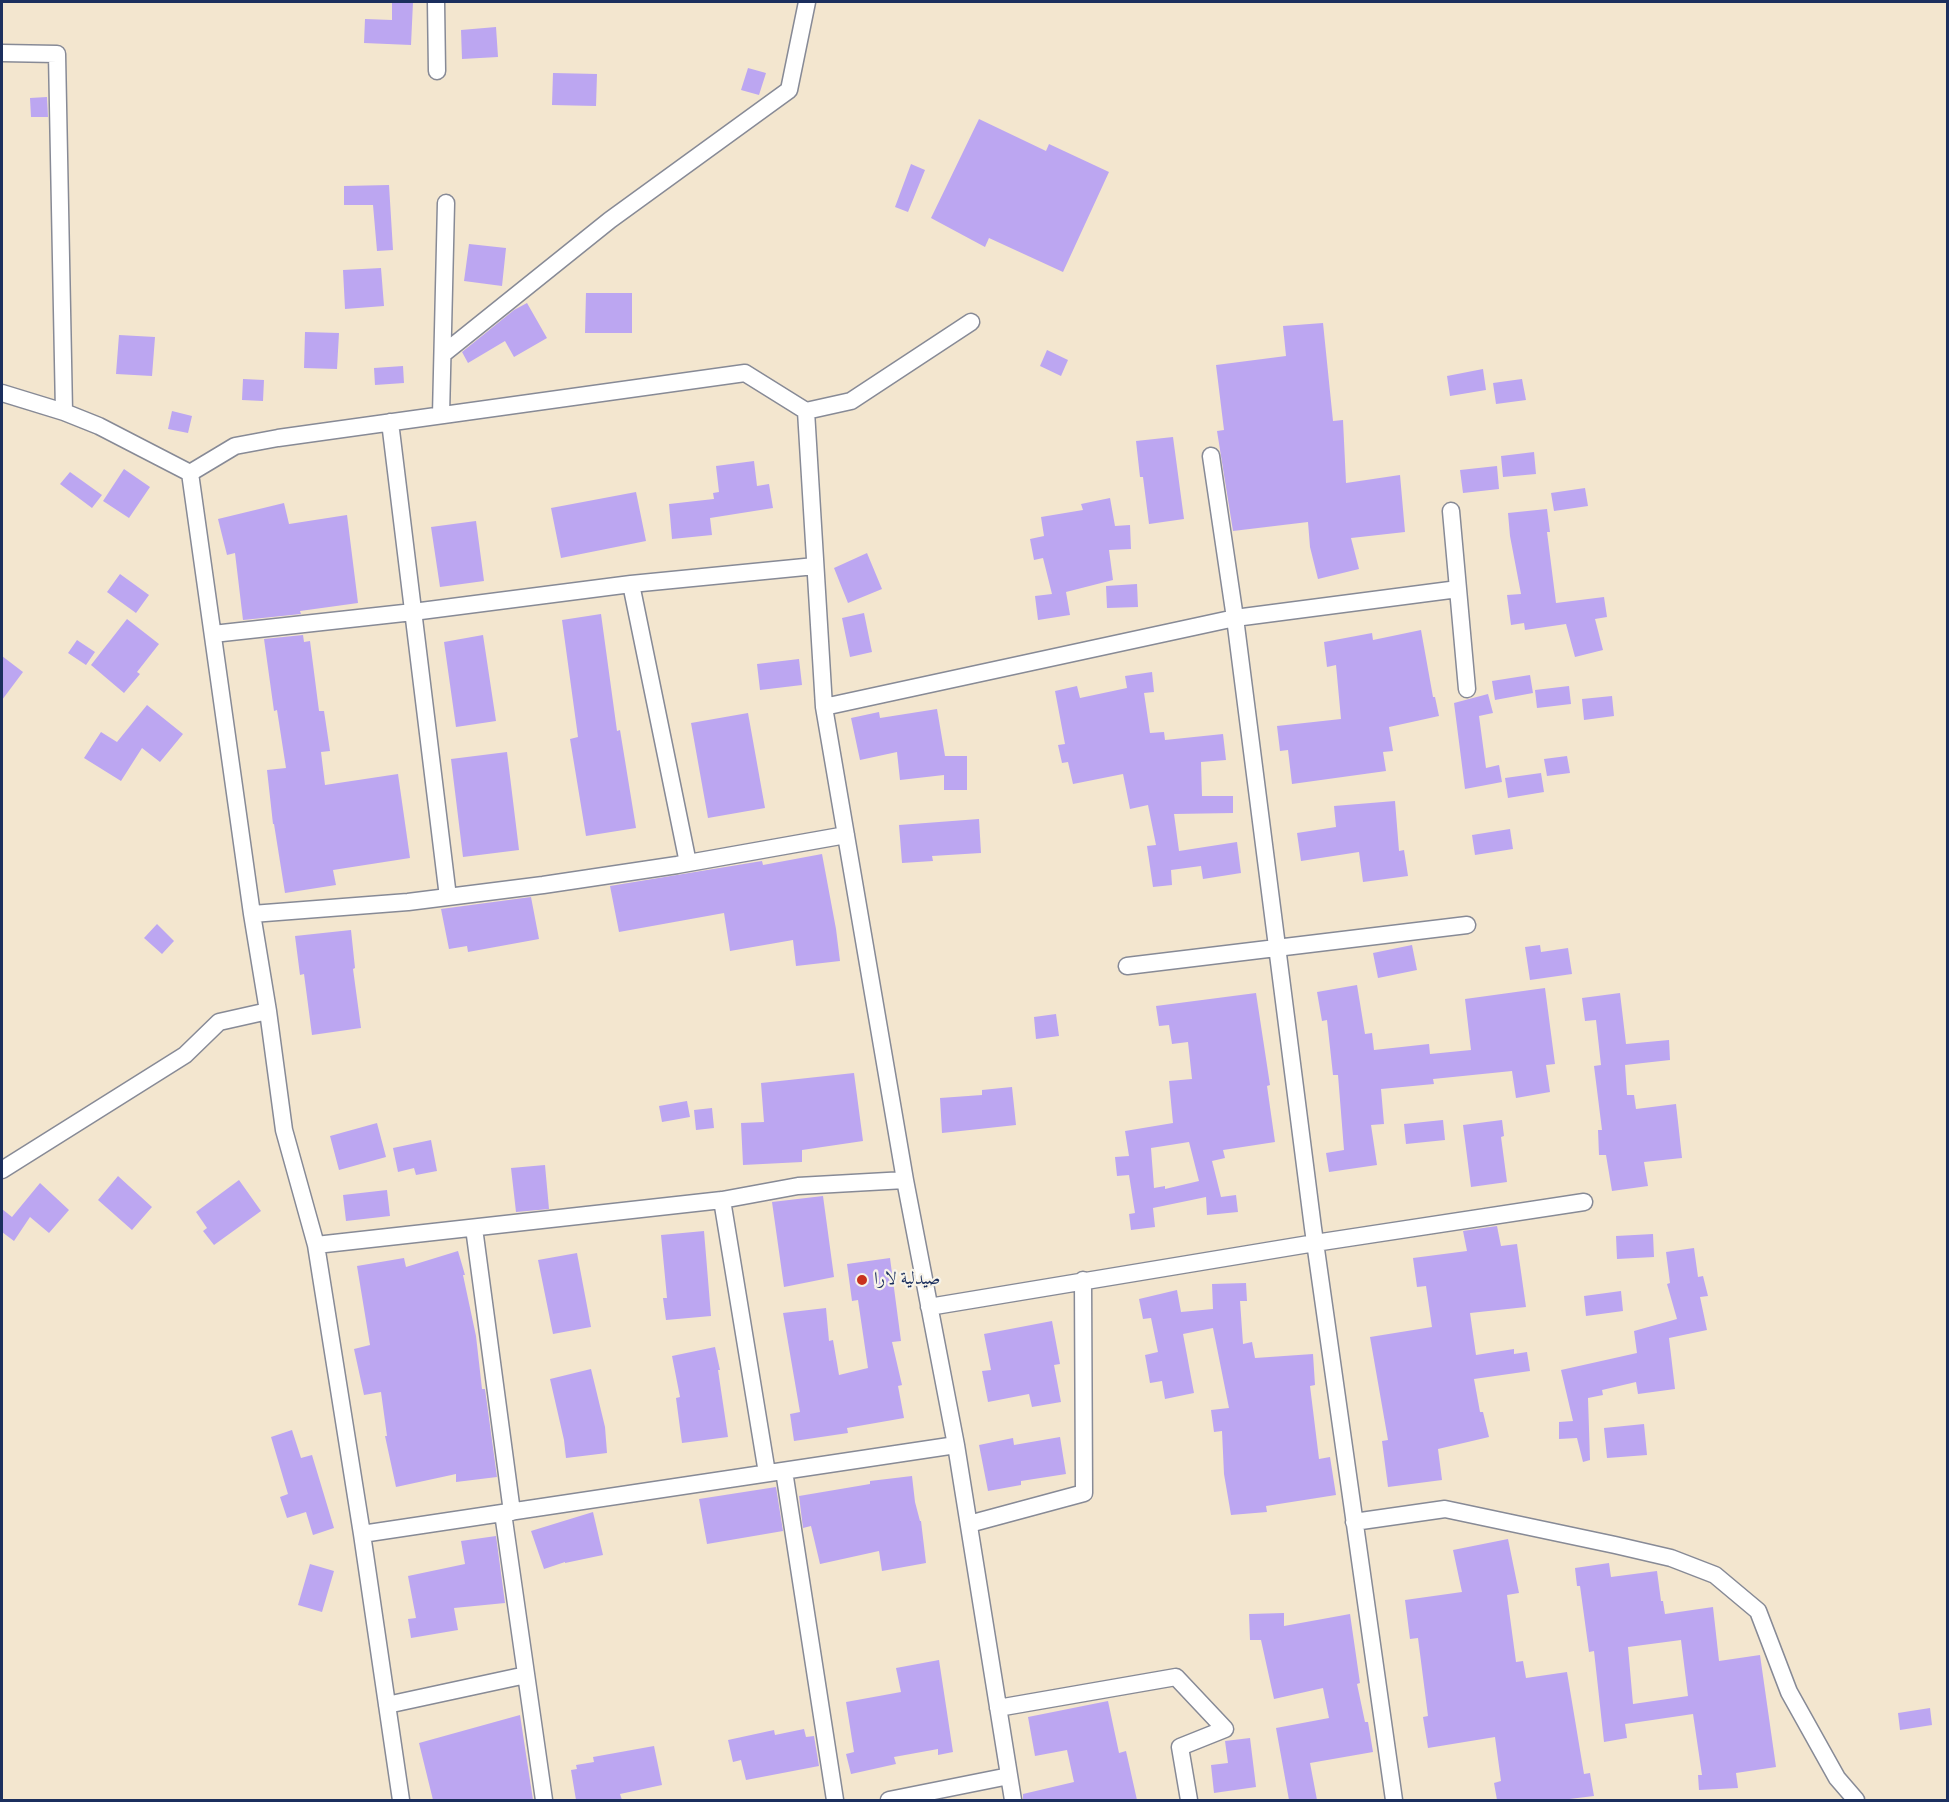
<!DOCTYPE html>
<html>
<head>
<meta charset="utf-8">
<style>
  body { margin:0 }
  #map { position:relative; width:1949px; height:1802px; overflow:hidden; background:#f3e6cf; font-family:"IM FELL DW Pica",serif }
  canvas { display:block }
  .frame { position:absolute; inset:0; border:3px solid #1b2f5e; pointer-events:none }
</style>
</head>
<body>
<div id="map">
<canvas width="1949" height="1802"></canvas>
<div class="frame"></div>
</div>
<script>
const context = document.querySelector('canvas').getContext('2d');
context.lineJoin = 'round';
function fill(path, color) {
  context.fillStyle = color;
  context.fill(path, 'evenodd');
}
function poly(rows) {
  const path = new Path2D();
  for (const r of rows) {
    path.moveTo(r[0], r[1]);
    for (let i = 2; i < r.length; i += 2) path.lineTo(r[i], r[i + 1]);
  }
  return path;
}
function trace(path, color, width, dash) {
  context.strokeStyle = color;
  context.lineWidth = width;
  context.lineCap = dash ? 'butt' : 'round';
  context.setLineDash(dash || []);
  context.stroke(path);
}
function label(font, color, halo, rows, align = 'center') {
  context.font = font + ' "IM FELL DW Pica",Amiri,serif';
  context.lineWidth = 4.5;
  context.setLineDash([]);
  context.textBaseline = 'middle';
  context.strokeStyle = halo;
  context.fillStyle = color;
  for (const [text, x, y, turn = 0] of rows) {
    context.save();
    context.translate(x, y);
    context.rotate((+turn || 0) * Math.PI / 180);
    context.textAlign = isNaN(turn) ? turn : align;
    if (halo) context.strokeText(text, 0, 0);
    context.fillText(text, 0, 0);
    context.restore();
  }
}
fill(poly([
  [392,2,413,2,411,45,364,43,365,19,392,20],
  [496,27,498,57,462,59,461,30],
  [748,68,766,73,759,95,741,90],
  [553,73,597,74,596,106,552,105],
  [47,97,48,117,31,117,30,98],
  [979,119,1046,151,1049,144,1109,172,1063,272,989,238,985,247,931,218],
  [911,164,925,170,908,212,895,207],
  [389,185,393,250,377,251,373,205,344,205,344,186],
  [469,244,506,248,502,286,464,281],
  [381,268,384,306,345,309,343,270],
  [586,293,632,293,632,333,585,333],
  [527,303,547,338,514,357,505,341,468,363,462,352,514,310],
  [1323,323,1333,421,1343,420,1346,483,1400,475,1405,532,1351,538,1359,569,1318,579,1310,547,1308,522,1233,531,1217,431,1224,430,1216,365,1286,356,1283,326],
  [305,332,339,333,337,369,304,368],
  [119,335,155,337,152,376,116,374],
  [1047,350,1068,360,1061,376,1040,366],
  [403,366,404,383,375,385,374,368],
  [1483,369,1486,390,1450,396,1447,376],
  [243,379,264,380,263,401,242,400],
  [1522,379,1526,400,1496,404,1493,383],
  [172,411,192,416,188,433,168,429],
  [1173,437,1184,519,1149,524,1143,477,1140,477,1136,441],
  [1534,452,1536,474,1503,477,1501,456],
  [754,461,757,486,769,484,773,508,710,518,712,535,672,539,669,504,714,499,713,493,719,492,716,466],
  [1497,466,1499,489,1463,493,1460,470],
  [124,469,150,487,129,518,103,501],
  [70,472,102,495,92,508,60,484],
  [1585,488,1588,506,1554,511,1551,493],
  [636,492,646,541,561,558,551,508],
  [1110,498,1115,526,1130,525,1131,549,1109,550,1113,580,1066,592,1070,615,1038,620,1035,596,1052,594,1043,558,1034,560,1030,539,1044,536,1041,517,1083,510,1081,504],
  [284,503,289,524,347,515,358,603,300,611,301,614,243,620,235,553,227,555,218,519],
  [1547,509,1550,532,1547,532,1556,603,1604,597,1607,617,1595,619,1603,650,1575,657,1566,624,1525,630,1524,623,1511,625,1507,595,1521,594,1510,536,1508,513],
  [476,521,484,581,440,587,431,527],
  [867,553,882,589,848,603,834,568],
  [120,574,149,595,136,613,107,592],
  [1137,584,1138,607,1107,608,1106,586],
  [864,613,872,652,850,657,842,618],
  [601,614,617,731,620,730,636,828,586,836,570,739,578,737,562,620],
  [127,619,159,644,137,672,140,674,124,693,91,665],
  [1421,630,1433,697,1435,697,1439,716,1389,727,1393,751,1383,752,1386,771,1292,784,1288,750,1280,751,1277,726,1341,719,1336,665,1327,667,1324,642,1372,633,1373,640],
  [303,635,304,642,310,641,319,711,324,711,330,751,321,752,325,785,398,774,410,858,333,870,336,885,285,893,274,824,273,824,267,770,286,768,277,710,274,711,264,639],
  [483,635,496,721,456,727,444,642],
  [77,640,95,652,86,665,68,653],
  [2,656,23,672,2,700],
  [799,659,802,685,760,690,757,664],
  [1152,672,1154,692,1144,693,1150,733,1164,732,1165,740,1223,734,1226,760,1201,762,1202,796,1233,796,1233,813,1174,814,1179,851,1237,842,1241,873,1203,879,1201,866,1171,870,1172,885,1153,887,1147,846,1156,845,1148,805,1130,809,1123,774,1073,784,1068,762,1062,763,1058,745,1065,744,1055,691,1077,686,1080,698,1127,688,1125,676],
  [1530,675,1533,693,1495,700,1492,681],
  [1569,686,1571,704,1537,708,1535,690],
  [1488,694,1493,713,1479,716,1486,768,1499,765,1502,782,1465,789,1454,703],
  [1612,696,1614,716,1584,720,1582,699],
  [147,705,183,734,160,762,142,748,121,781,84,758,101,732,117,742],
  [937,709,945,756,967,756,967,790,944,790,944,775,900,780,897,752,860,760,851,718,879,712,880,718],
  [748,713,765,808,708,818,691,723],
  [507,752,519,850,463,857,451,759],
  [1567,756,1570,773,1547,776,1544,759],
  [1541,773,1544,792,1508,798,1505,778],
  [1395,801,1399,851,1404,850,1408,876,1363,882,1359,852,1301,861,1297,833,1336,827,1334,806],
  [979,819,981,853,932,856,933,861,902,863,899,825],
  [1510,829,1513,849,1475,855,1472,835],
  [822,854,836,929,840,961,796,966,793,940,730,951,724,913,619,932,610,886,762,861,763,865],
  [531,897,539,939,468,952,467,946,449,949,441,909],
  [157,924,174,941,162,954,144,938],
  [351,930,355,968,353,969,361,1028,312,1035,304,974,300,975,295,936],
  [1412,945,1417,970,1378,978,1373,953],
  [1540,945,1541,952,1568,948,1572,974,1530,980,1525,947],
  [1357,985,1365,1034,1372,1033,1374,1050,1429,1044,1430,1054,1471,1050,1465,999,1545,988,1555,1064,1546,1065,1550,1092,1516,1098,1512,1071,1433,1079,1434,1084,1381,1089,1384,1124,1371,1125,1377,1165,1329,1172,1326,1153,1344,1150,1338,1075,1333,1075,1327,1020,1322,1021,1317,992],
  [1256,993,1270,1085,1267,1086,1275,1142,1223,1150,1225,1158,1212,1161,1221,1197,1236,1195,1238,1212,1207,1215,1206,1197,1153,1208,1155,1227,1131,1230,1129,1214,1135,1213,1129,1175,1117,1176,1115,1157,1129,1156,1125,1131,1173,1123,1169,1081,1192,1079,1188,1042,1172,1044,1169,1025,1159,1026,1156,1006],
  [1189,1142,1199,1181,1165,1189,1165,1186,1154,1188,1151,1148],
  [1620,993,1626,1044,1669,1040,1670,1060,1625,1065,1627,1095,1634,1095,1636,1109,1676,1104,1682,1158,1644,1162,1648,1186,1612,1191,1606,1155,1599,1155,1598,1130,1602,1130,1594,1066,1601,1065,1596,1020,1585,1021,1582,998],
  [1056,1014,1059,1036,1036,1039,1034,1017],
  [854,1073,863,1141,802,1150,802,1162,743,1165,741,1123,764,1122,761,1083],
  [1012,1087,1016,1125,942,1133,940,1098,982,1095,982,1090],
  [687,1101,690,1117,662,1122,659,1106],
  [712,1108,714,1128,696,1130,694,1110],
  [1443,1120,1445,1140,1406,1144,1404,1124],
  [1502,1120,1504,1136,1501,1137,1507,1182,1471,1187,1463,1125],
  [377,1123,386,1157,339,1170,330,1136],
  [431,1140,437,1171,416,1175,414,1168,398,1172,393,1148],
  [545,1165,549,1209,516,1212,511,1168],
  [118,1176,152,1207,132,1230,98,1200],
  [239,1180,261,1211,214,1245,203,1231,207,1228,196,1212],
  [40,1183,69,1210,49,1233,30,1217,14,1241,2,1232,2,1209,12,1217],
  [387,1190,390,1216,346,1221,343,1195],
  [823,1196,834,1277,784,1287,772,1202],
  [1497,1226,1501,1246,1517,1244,1526,1307,1470,1313,1476,1355,1514,1349,1514,1354,1527,1352,1530,1371,1474,1379,1480,1412,1483,1412,1489,1437,1438,1449,1442,1480,1388,1487,1382,1441,1388,1440,1370,1337,1432,1327,1426,1286,1417,1287,1413,1258,1467,1251,1463,1231],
  [704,1231,711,1316,666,1320,663,1298,667,1298,661,1235],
  [1653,1234,1654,1257,1617,1259,1616,1236],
  [1694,1248,1698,1277,1703,1276,1708,1296,1700,1297,1707,1330,1669,1338,1675,1389,1638,1394,1636,1382,1602,1390,1603,1395,1588,1398,1590,1460,1583,1462,1577,1438,1559,1439,1559,1422,1573,1421,1561,1370,1637,1353,1634,1331,1677,1319,1667,1284,1670,1283,1666,1252],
  [458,1251,465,1275,463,1275,476,1336,482,1389,485,1389,497,1477,456,1482,456,1474,396,1487,385,1436,387,1436,381,1392,364,1395,354,1349,370,1345,357,1266,404,1258,406,1267],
  [577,1253,591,1327,553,1334,538,1260],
  [890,1258,901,1341,892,1342,902,1385,898,1386,904,1418,847,1428,848,1433,794,1441,790,1414,800,1412,783,1313,826,1308,829,1341,833,1340,839,1375,868,1368,858,1300,852,1301,847,1264],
  [1246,1283,1247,1301,1240,1301,1243,1344,1252,1342,1255,1358,1313,1354,1315,1385,1310,1386,1319,1459,1330,1457,1336,1495,1266,1506,1267,1512,1231,1515,1224,1474,1222,1431,1214,1432,1211,1410,1229,1408,1213,1328,1183,1334,1194,1393,1165,1399,1162,1381,1150,1383,1145,1355,1158,1352,1151,1318,1143,1319,1139,1299,1177,1290,1181,1312,1213,1309,1212,1284],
  [1621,1291,1623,1311,1586,1316,1584,1296],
  [1052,1321,1060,1364,1054,1365,1061,1402,1032,1407,1029,1394,988,1402,982,1371,991,1370,984,1334],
  [715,1347,720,1370,718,1370,728,1437,682,1443,676,1398,680,1397,672,1356],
  [591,1369,605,1427,607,1453,566,1458,564,1440,550,1379],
  [1644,1424,1647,1455,1607,1458,1604,1428],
  [292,1430,301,1458,312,1455,334,1528,313,1535,306,1512,287,1518,280,1497,288,1494,271,1437],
  [1060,1437,1066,1474,1021,1481,1021,1485,988,1491,979,1445,1013,1438,1014,1445],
  [912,1476,915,1502,920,1521,921,1521,926,1563,882,1571,879,1551,820,1564,811,1526,803,1528,799,1496,870,1484,870,1481],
  [776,1487,783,1531,707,1544,699,1499],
  [593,1512,603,1555,565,1563,565,1562,544,1569,531,1531],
  [496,1536,505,1603,454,1608,458,1630,411,1638,408,1619,416,1618,408,1576,465,1564,461,1541],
  [1508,1539,1519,1593,1507,1595,1516,1662,1523,1661,1526,1678,1567,1672,1584,1774,1590,1773,1594,1796,1561,1800,1497,1800,1494,1783,1501,1781,1495,1737,1428,1748,1423,1717,1428,1716,1418,1638,1410,1639,1405,1600,1462,1592,1453,1550],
  [1609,1563,1611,1577,1657,1571,1661,1601,1663,1601,1665,1614,1713,1607,1719,1661,1760,1655,1776,1767,1736,1773,1738,1788,1699,1790,1698,1775,1702,1775,1693,1714,1625,1724,1627,1738,1604,1742,1594,1651,1589,1652,1580,1586,1577,1586,1575,1568],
  [1681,1640,1688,1696,1633,1704,1628,1647],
  [310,1564,334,1571,322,1612,298,1605],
  [1284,1613,1284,1626,1350,1614,1360,1683,1357,1684,1365,1722,1368,1722,1373,1752,1310,1763,1317,1800,1289,1800,1276,1728,1329,1718,1323,1688,1274,1699,1261,1640,1250,1640,1249,1614],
  [939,1660,953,1752,938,1755,938,1749,894,1757,896,1764,851,1774,846,1754,854,1752,846,1702,901,1692,896,1668],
  [1108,1701,1119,1753,1126,1751,1137,1800,1023,1800,1023,1794,1074,1782,1067,1750,1035,1756,1028,1717],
  [1930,1708,1932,1725,1900,1730,1898,1713],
  [520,1715,533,1800,433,1800,419,1743],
  [804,1729,806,1737,814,1736,819,1766,746,1780,741,1760,733,1762,728,1740,774,1730,775,1735],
  [1250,1738,1256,1787,1214,1793,1211,1765,1228,1763,1225,1741],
  [654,1746,662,1785,620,1794,622,1800,576,1800,571,1770,577,1769,576,1765,594,1762,593,1757]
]), '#bca6f1');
const street = poly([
  [436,2,437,71],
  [2,53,57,54,64,412],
  [443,354,610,220,789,90,807,2],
  [2,393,64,412,99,426,190,473],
  [806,411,851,401,971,322],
  [441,415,446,203],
  [390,422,448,897],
  [1211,456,1235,618,1313,1228,1394,1800],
  [1451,511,1467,689],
  [631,584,688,863],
  [213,634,413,612,631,584,815,566],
  [824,707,1235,618,1458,589],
  [252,914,408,902,543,885,677,865,846,835],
  [1127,966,1467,925],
  [2,1170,185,1055,219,1022,268,1011],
  [722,1200,767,1473],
  [474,1228,512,1512],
  [316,1245,722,1200,798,1186,905,1180],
  [929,1307,1315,1243,1584,1202],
  [784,1471,835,1800],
  [503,1513,544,1800],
  [1354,1522,1445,1509,1615,1545,1671,1558,1715,1575,1758,1611,1789,1692,1837,1778,1856,1800],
  [969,1524,1084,1493,1083,1280],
  [362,1534,956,1445],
  [387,1705,526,1675],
  [998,1708,1176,1677,1225,1729,1180,1747,1189,1800],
  [401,1800,362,1534,316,1245,284,1130,268,1011,252,914,190,473,235,446,278,438,745,373,806,411,824,707,905,1180,956,1445,1013,1800],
  [889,1800,1009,1776]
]);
trace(street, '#878a96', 19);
trace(street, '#fff', 16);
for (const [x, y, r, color] of [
  [862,1280,6,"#c8321e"]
]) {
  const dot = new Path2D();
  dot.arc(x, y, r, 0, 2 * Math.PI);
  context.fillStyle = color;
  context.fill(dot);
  trace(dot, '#f7f3e8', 2);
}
label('18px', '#1b2f5e', '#f7f3e8', [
  ["صيدلية لارا",874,1280]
], 'left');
</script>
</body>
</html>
